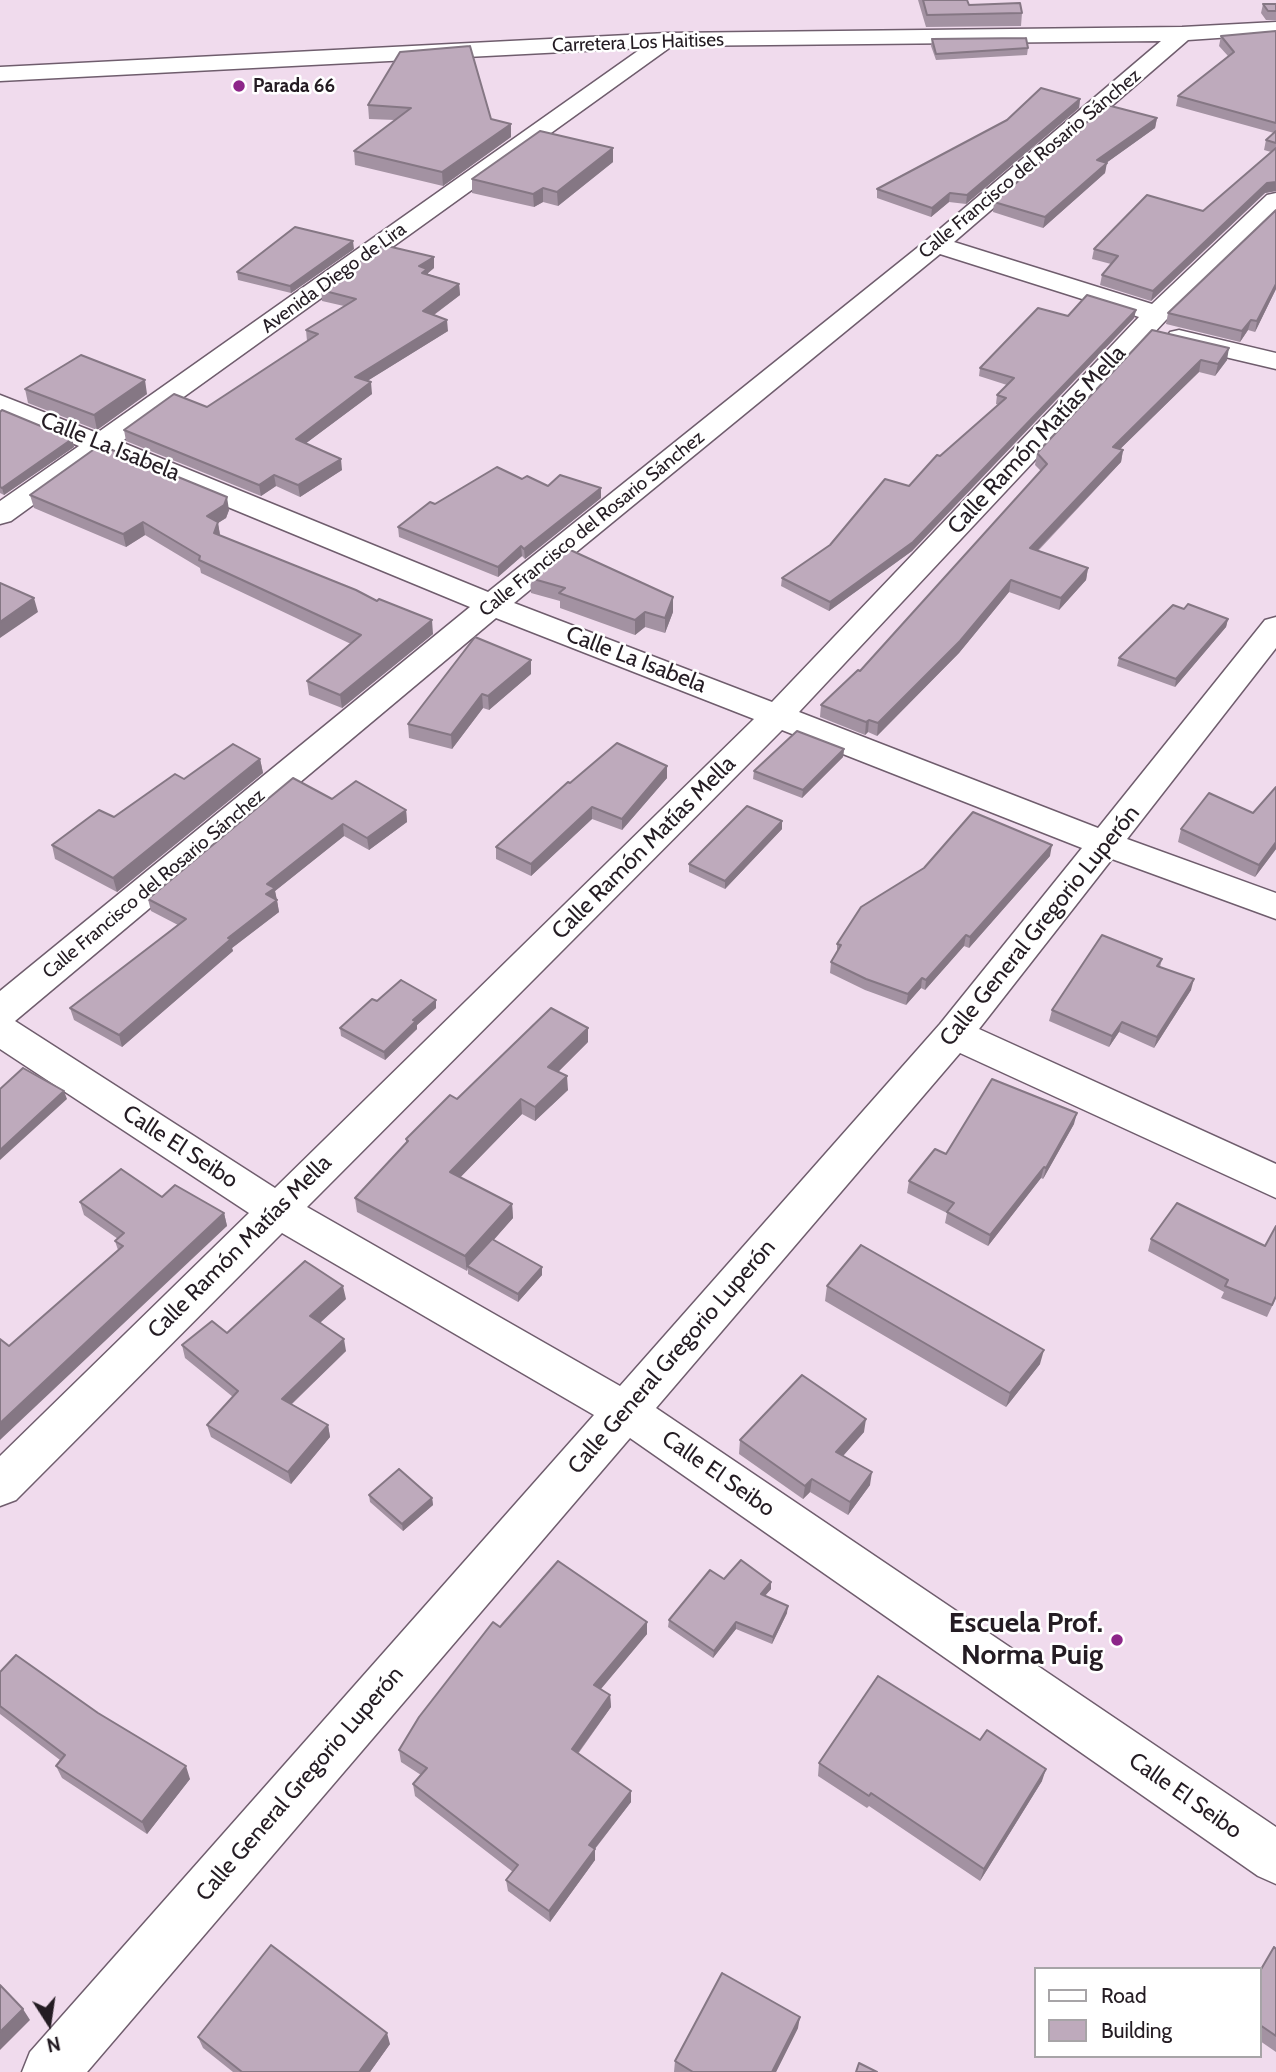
<!DOCTYPE html>
<html>
<head>
<meta charset="utf-8">
<style>
  body { margin:0 }
  #map { position:relative; width:1276px; height:2072px; overflow:hidden; background:#f0dbed; font-family:Cabin,sans-serif }
  canvas { display:block }
  .legend { position:absolute; left:1034px; top:1967px; width:228px; height:91px; box-sizing:border-box; background:#fff; border:2px solid #a7a4a7; margin:0; padding:9px 12px; list-style:none; font-size:21px; color:#241c23 }
  .legend li { display:flex; align-items:center; gap:14px; height:35px }
  .legend b { width:35px; border:2px solid #a7a4a7 }
  .north { position:absolute; left:14px; top:1988px; width:70px; height:70px; -webkit-text-stroke:5px #fff; paint-order:stroke; rotate:168deg; font-size:19px; font-weight:700; line-height:28px; text-align:center; color:#241c23 }
  .north::after { content:''; display:block; margin:auto; width:24px; height:32px; background:#241c23; clip-path:polygon(50% 0,100% 100%,50% 72%,0 100%) }
</style>
</head>
<body>
<div id="map">
<canvas width="1276" height="2072"></canvas>
<ul class="legend">
<li><b style="height:9px;background:#fff"></b>Road</li>
<li><b style="height:19px;background:#beaabc"></b>Building</li>
</ul>
<div class="north">N</div>
</div>
<script>
const context = document.querySelector('canvas').getContext('2d');
context.lineJoin = 'round';
function poly(rows) {
  const path = new Path2D();
  for (const r of rows) {
    path.moveTo(r[0], r[1]);
    for (let i = 2; i < r.length; i += 2) path.lineTo(r[i], r[i + 1]);
  }
  return path;
}
function trace(path, color, width, dash) {
  context.strokeStyle = color;
  context.lineWidth = width;
  context.lineCap = dash ? 'butt' : 'round';
  context.setLineDash(dash || []);
  context.stroke(path);
}
function fill(path, color) {
  context.fillStyle = color;
  context.fill(path, 'evenodd');
}
function label(font, color, halo, rows, align = 'center') {
  context.font = font + ' Cabin,sans-serif';
  context.lineWidth = 5;
  context.setLineDash([]);
  context.textBaseline = 'middle';
  context.strokeStyle = halo;
  context.fillStyle = color;
  for (const [text, x, y, turn = 0] of rows) {
    context.save();
    context.translate(x, y);
    context.rotate((+turn || 0) * Math.PI / 180);
    context.textAlign = isNaN(turn) ? turn : align;
    if (halo) context.strokeText(text, 0, 0);
    context.fillText(text, 0, 0);
    context.restore();
  }
}
const street = poly([
  [1276,22,1276,34,1188,40,954,242,1152,304,1267,195,1276,193,1276,214,1166,320,799,712,1098,828,1265,620,1276,617,1276,648,1127,839,1276,893,1276,919,1112,859,979,1029,1276,1164,1276,1198,960,1053,656,1408,1276,1827,1276,1884,1258,1876,630,1438,87,2072,22,2072,30,2052,594,1415,282,1233,16,1500,0,1506,0,1456,249,1213,0,1049,0,991,470,607,102,455,11,521,0,524,0,501,79,446,0,413,0,395,97,433,642,48,0,81,0,67,667,33,1182,27,1276,22],
  [1161,41,927,240,488,592,121,442,672,46,1161,41],
  [940,254,1139,317,772,702,514,603,940,254],
  [496,618,754,719,275,1188,15,1021,496,618],
  [782,730,1082,848,940,1024,620,1386,307,1207,782,730],
  [1179,330,1276,353,1276,369,1170,344,1166,338,1170,332,1179,330]
]);
trace(street, '#6f5d6d', 3);
fill(street, '#fff');
fill(poly([
  [918,0,967,0,969,5,1022,13,1021,26,926,27],
  [1263,4,1276,4,1276,20,1266,20,1261,13],
  [1276,31,1276,191,1265,193,1151,301,1100,285,1102,275,1111,264,1092,259,1094,249,1203,211,1271,152,1264,150,1266,140,1274,133,1176,106,1178,96,1228,56,1219,46,1221,36],
  [932,39,1028,48,1027,55,936,60,931,46],
  [400,52,491,119,511,124,511,137,443,186,355,165,354,151,395,120,369,119,368,105],
  [1080,99,1079,108,966,204,949,202,931,217,877,198,877,189,1007,120],
  [1157,118,1155,128,1106,163,1105,173,1043,228,993,212,994,202],
  [613,148,613,162,558,206,543,202,534,207,472,193,472,179],
  [354,249,291,293,238,280,237,272],
  [434,268,428,273,428,274,459,284,460,295,434,315,448,331,367,381,372,394,306,443,342,470,300,497,276,486,261,496,126,441,124,430,207,407,307,341,306,330,344,306,322,301,321,290],
  [1276,289,1255,332,1248,330,1240,342,1166,324,1168,313],
  [1136,310,1134,318,912,551,829,611,781,586,782,578,830,545,909,486,940,456,999,405,996,404,997,395,1007,385,979,376,980,368,1068,316],
  [1152,330,1227,360,1215,376,1199,372,1120,449,1123,450,1121,462,1038,551,1088,568,1086,580,1059,610,1009,592,959,653,877,736,868,732,865,735,820,717,821,705,860,671,1041,471,1035,465,1037,453],
  [25,389,147,394,97,430,28,403],
  [0,412,72,439,74,447,4,495,0,493],
  [522,479,601,498,525,559,522,556,498,577,399,537,398,527,435,504],
  [30,495,229,510,226,518,218,523,220,535,433,634,342,708,309,695,307,681,351,644,201,573,200,568,145,535,126,547,34,508],
  [530,578,673,612,665,633,645,627,635,635,560,608,560,601,531,593],
  [1184,609,1228,619,1226,627,1175,687,1117,666,1119,658],
  [531,674,489,710,483,708,452,749,409,738,408,724],
  [844,749,843,757,802,798,753,779,754,771],
  [260,759,263,773,117,892,55,859,52,845,114,817,184,779],
  [667,766,667,778,622,830,592,819,531,876,496,859,496,847,570,783],
  [332,799,406,810,407,822,369,850,344,836,275,891,279,912,232,948,233,951,122,1047,74,1020,70,1008,178,925,151,911,148,899],
  [782,821,782,829,725,889,689,872,689,864],
  [1181,829,1276,849,1255,877,1178,842],
  [1050,856,969,948,964,946,925,990,921,988,906,1005,865,990,830,973,831,962,837,953,837,944],
  [1162,959,1160,967,1191,990,1154,1048,1119,1032,1109,1047,1049,1021,1052,1010],
  [436,1000,436,1008,417,1025,417,1029,385,1060,341,1036,340,1028,377,1001],
  [588,1042,558,1072,568,1090,535,1121,522,1114,460,1177,512,1204,513,1218,493,1240,542,1275,518,1302,468,1274,468,1269,467,1271,357,1212,355,1198,406,1143,406,1139],
  [1074,1124,1043,1179,1041,1178,988,1246,945,1223,947,1213,907,1193,909,1181,946,1154],
  [162,1197,224,1213,227,1226,9,1346,118,1250,115,1241,118,1239,84,1215,80,1202],
  [1151,1239,1265,1246,1276,1298,1267,1317,1221,1298,1224,1292,1148,1251],
  [827,1286,1040,1364,1006,1407,825,1301],
  [346,1299,320,1323,346,1351,292,1404,328,1425,330,1437,291,1484,211,1437,207,1425,233,1397,185,1358,182,1345],
  [864,1432,843,1456,870,1485,848,1515,810,1492,803,1499,739,1454,740,1440],
  [369,1495,432,1498,433,1505,403,1531,370,1502],
  [724,1579,771,1582,771,1589,765,1596,787,1613,772,1644,736,1629,713,1658,668,1627,669,1620],
  [647,1622,647,1634,601,1689,610,1695,611,1707,578,1754,631,1802,595,1849,595,1860,550,1922,508,1891,506,1880,513,1872,415,1796,413,1784,421,1775,401,1762,399,1750,500,1627],
  [0,1672,190,1779,147,1834,62,1778,56,1766,60,1760,0,1714],
  [819,1763,1042,1781,980,1881,869,1806,867,1808,818,1776],
  [1276,1949,1276,2052,1260,2041,1260,1971],
  [798,2028,776,2072,674,2072,675,2061],
  [198,2037,390,2044,370,2072,233,2072,203,2048]
]), '#a392a2');
fill(poly([
  [1080,99,1079,108,966,204,967,195],
  [1157,118,1155,128,1095,171,1097,160],
  [511,124,511,137,443,186,442,172],
  [613,148,613,162,558,206,557,192],
  [1107,163,1105,173,1043,228,1045,217],
  [1276,182,1276,191,1265,193,1151,301,1153,291,1267,183],
  [543,188,543,202,534,207,533,194],
  [950,193,949,202,931,217,932,208],
  [353,241,354,249,291,293,290,286],
  [434,257,434,268,428,273,428,280,419,266],
  [459,284,460,295,424,322,423,311],
  [1276,284,1276,289,1255,332,1257,321],
  [1136,310,1134,318,912,551,829,611,830,602],
  [447,320,448,331,356,388,355,377],
  [1251,320,1248,330,1240,342,1242,331],
  [1229,348,1227,360,1215,376,1218,364],
  [1201,360,1199,372,1110,459,1113,447],
  [145,380,147,394,97,430,94,415],
  [371,382,372,394,297,450,296,439],
  [72,439,74,447,4,495,2,488],
  [1123,450,1121,462,1028,560,1030,548],
  [341,459,342,470,300,497,298,485],
  [274,475,276,486,261,496,259,485],
  [601,488,601,498,525,559,524,549],
  [227,497,229,510,226,518,218,523,220,535,216,546,207,516],
  [143,522,145,535,126,547,123,534],
  [521,546,522,556,498,577,498,567],
  [1088,568,1086,580,1059,610,1061,598],
  [1011,580,1009,592,959,653,877,736,878,723],
  [673,597,673,612,665,633,665,618],
  [34,598,38,612,0,638,0,622],
  [645,612,645,627,635,635,635,620],
  [1228,619,1226,627,1175,687,1176,679],
  [432,620,433,634,342,708,340,695],
  [531,660,531,674,489,710,488,696],
  [482,694,483,708,452,749,451,735],
  [869,720,868,732,865,735,866,722],
  [844,749,843,757,802,798,803,790],
  [260,759,263,773,117,892,113,878],
  [667,766,667,778,622,830,622,819],
  [592,807,592,819,531,876,531,864],
  [406,810,407,822,369,850,367,838],
  [782,821,782,829,725,889,725,881],
  [343,824,344,836,275,891,277,900,266,894,267,884],
  [1276,842,1276,849,1255,877,1259,865],
  [1052,845,1050,856,969,948,970,937],
  [277,900,279,912,232,948,233,951,122,1047,119,1035,228,938],
  [966,935,964,946,925,990,926,980],
  [922,978,921,988,906,1005,908,994],
  [1194,979,1191,990,1154,1048,1157,1037],
  [436,1000,436,1008,417,1025,417,1029,385,1060,384,1052,413,1020],
  [1122,1022,1119,1032,1109,1047,1112,1036],
  [588,1028,588,1042,548,1082,548,1067],
  [567,1076,568,1090,535,1121,535,1107],
  [64,1091,67,1099,0,1160,0,1150],
  [521,1099,522,1114,452,1186,450,1172],
  [1077,1113,1074,1124,1043,1179,1046,1168],
  [1044,1167,1041,1178,988,1246,990,1235],
  [512,1204,513,1218,470,1267,467,1266,467,1271,465,1256],
  [224,1213,227,1226,0,1440,0,1423],
  [542,1267,542,1275,518,1302,518,1294],
  [343,1286,346,1299,313,1329,310,1316],
  [344,1339,346,1351,284,1411,282,1399],
  [1044,1350,1040,1364,1006,1407,1010,1393],
  [866,1419,864,1432,835,1465,836,1452],
  [328,1425,330,1437,291,1484,288,1472],
  [872,1472,870,1485,848,1515,850,1502],
  [812,1479,810,1492,803,1499,805,1486],
  [432,1498,433,1505,403,1531,402,1524],
  [771,1582,771,1589,760,1601,761,1594],
  [788,1606,787,1613,772,1644,773,1637],
  [647,1622,647,1634,594,1697,594,1685],
  [736,1622,736,1629,713,1658,714,1651],
  [610,1695,611,1707,572,1761,572,1749],
  [186,1766,190,1779,147,1834,142,1822],
  [1046,1769,1042,1781,980,1881,984,1869],
  [631,1791,631,1802,589,1856,589,1845],
  [595,1849,595,1860,550,1922,549,1911],
  [23,2009,30,2020,0,2050,0,2032],
  [800,2017,798,2028,776,2072,772,2072],
  [387,2033,390,2044,370,2072,359,2072]
]), '#857784');
const building = poly([
  [923,0,967,0,969,5,1020,3,1022,13,927,15,923,0],
  [1263,4,1276,4,1276,11,1268,11,1263,4],
  [1276,31,1276,123,1178,96,1234,52,1221,36,1276,31],
  [1026,38,1028,48,936,54,932,39,1026,38],
  [470,46,491,119,511,124,442,172,354,151,411,108,368,105,400,52,470,46],
  [1041,88,1080,99,967,195,950,193,932,208,877,189,1007,120,1041,88],
  [1107,105,1157,118,1097,160,1107,163,1045,217,994,202,1107,105],
  [540,131,613,148,557,192,543,188,533,194,472,179,540,131],
  [1276,131,1276,143,1266,140,1276,131],
  [1276,148,1276,182,1267,183,1153,291,1102,275,1118,256,1094,249,1147,195,1203,211,1276,148],
  [1276,210,1276,284,1257,321,1251,320,1242,331,1168,313,1276,210],
  [295,227,353,241,290,286,237,272,295,227],
  [383,245,434,257,419,266,427,269,422,273,459,284,423,311,447,320,355,377,371,382,296,439,341,459,298,485,274,475,259,485,124,430,174,394,207,407,318,334,306,330,356,299,321,290,383,245],
  [1087,295,1136,310,913,542,830,602,782,578,830,545,885,479,909,486,937,455,940,456,1006,398,997,395,1014,378,980,368,1038,308,1068,316,1087,295],
  [1152,330,1229,348,1218,364,1201,360,1113,447,1123,450,1030,548,1088,568,1061,598,1011,580,960,641,878,723,869,720,866,722,821,705,858,670,860,671,1047,464,1037,453,1152,330],
  [81,355,145,380,94,415,25,389,81,355],
  [2,410,72,439,2,488,0,487,0,412,2,410],
  [100,445,227,497,224,505,207,516,218,522,214,533,356,590,377,601,379,599,432,620,340,695,307,681,361,635,199,560,200,556,143,522,123,534,30,495,100,445],
  [497,467,522,479,527,476,548,486,560,475,601,488,524,549,521,546,498,567,398,527,430,502,435,504,497,467],
  [566,548,673,597,665,618,645,612,635,620,559,593,565,588,530,578,566,548],
  [0,583,34,598,0,622,0,583],
  [1188,604,1228,619,1176,679,1119,658,1173,605,1184,609,1188,604],
  [475,637,531,660,488,696,482,694,451,735,408,724,475,637],
  [797,731,844,749,803,790,754,771,797,731],
  [617,743,667,766,622,819,592,807,531,864,496,847,568,782,570,783,617,743],
  [233,744,260,759,113,878,52,845,99,810,114,817,175,774,184,779,233,744],
  [293,778,332,799,356,781,406,810,367,838,343,824,267,884,275,888,266,894,277,900,228,938,231,939,119,1035,70,1008,186,919,148,899,293,778],
  [1276,787,1276,842,1259,865,1181,829,1209,793,1253,813,1276,787],
  [747,806,782,821,725,881,689,864,747,806],
  [973,812,1052,845,970,937,966,935,926,980,922,978,908,994,866,979,831,962,841,945,837,944,861,907,924,868,973,812],
  [1102,935,1162,959,1157,966,1194,979,1157,1037,1122,1022,1112,1036,1052,1010,1102,935],
  [401,980,436,1000,413,1020,416,1021,384,1052,340,1028,372,999,377,1001,401,980],
  [551,1008,588,1028,548,1067,567,1076,535,1107,521,1099,450,1172,512,1204,465,1256,355,1198,408,1141,406,1139,450,1095,457,1099,551,1008],
  [23,1068,64,1091,0,1150,0,1089,23,1068],
  [992,1079,1077,1113,1046,1168,1044,1167,990,1235,947,1212,954,1203,909,1181,935,1149,946,1154,992,1079],
  [121,1169,162,1197,175,1185,224,1213,0,1423,0,1339,9,1346,123,1246,115,1241,124,1233,80,1202,121,1169],
  [1177,1203,1265,1246,1276,1226,1276,1296,1272,1305,1225,1286,1228,1280,1151,1239,1177,1203],
  [492,1239,542,1267,518,1294,467,1266,492,1239],
  [861,1245,1044,1350,1010,1393,827,1286,861,1245],
  [305,1261,343,1286,310,1316,344,1339,282,1399,328,1425,288,1472,207,1425,238,1391,182,1345,212,1321,227,1333,305,1261],
  [802,1375,866,1419,836,1452,872,1472,850,1502,812,1479,805,1486,740,1440,802,1375],
  [399,1469,432,1498,402,1524,369,1495,399,1469],
  [741,1560,771,1582,761,1594,788,1606,773,1637,736,1622,714,1651,669,1620,710,1570,724,1579,741,1560],
  [558,1561,647,1622,594,1685,610,1695,572,1749,631,1791,589,1845,595,1849,549,1911,506,1880,518,1865,413,1784,427,1768,399,1750,419,1717,493,1622,500,1627,558,1561],
  [16,1655,98,1713,186,1766,142,1822,56,1766,65,1755,0,1706,0,1672,16,1655],
  [878,1676,980,1740,987,1730,1046,1769,984,1869,871,1793,869,1796,819,1763,878,1676],
  [271,1945,387,2033,359,2072,242,2072,198,2037,271,1945],
  [1274,1947,1276,1949,1276,2036,1260,2025,1260,1971,1274,1947],
  [722,1973,800,2017,772,2072,693,2072,675,2061,722,1973],
  [0,1985,23,2009,0,2032,0,1985],
  [859,2063,877,2072,856,2072,859,2063]
]);
fill(building, '#beaabc');
trace(building, '#857784', 2);
for (const [x, y, r, color] of [
  [239,86,7,"#8d2589"],
  [1117,1640,7,"#8d2589"]
]) {
  const dot = new Path2D();
  dot.arc(x, y, r, 0, 2 * Math.PI);
  context.fillStyle = color;
  context.fill(dot);
  trace(dot, '#fff', 2.5);
}
label('19px', '#241c23', '#fff', [
  ["Carretera Los Haitises",638,43,-2],
  ["Calle Francisco del Rosario Sánchez",1030,164,-40],
  ["Avenida Diego de Lira",334,278,-36],
  ["Calle Francisco del Rosario Sánchez",592,524,-39],
  ["Calle Francisco del Rosario Sánchez",154,884,-40]
]);
label('bold 19px', '#241c23', '#fff', [
  ["Parada 66",253,86]
], 'left');
label('23px', '#241c23', '#fff', [
  ["Calle Ramón Matías Mella",1037,440,-47],
  ["Calle La Isabela",110,447,22],
  ["Calle La Isabela",636,660,21],
  ["Calle Ramón Matías Mella",644,848,-45],
  ["Calle General Gregorio Luperón",1040,926,-51],
  ["Calle El Seibo",180,1147,33],
  ["Calle Ramón Matías Mella",240,1247,-45],
  ["Calle General Gregorio Luperón",672,1357,-49],
  ["Calle El Seibo",718,1474,35],
  ["Calle General Gregorio Luperón",300,1784,-49],
  ["Calle El Seibo",1185,1796,35]
]);
label('bold 28px', '#241c23', '#fff', [
  ["Escuela Prof.",1103,1624],
  ["Norma Puig",1103,1656]
], 'right');
</script>
</body>
</html>
